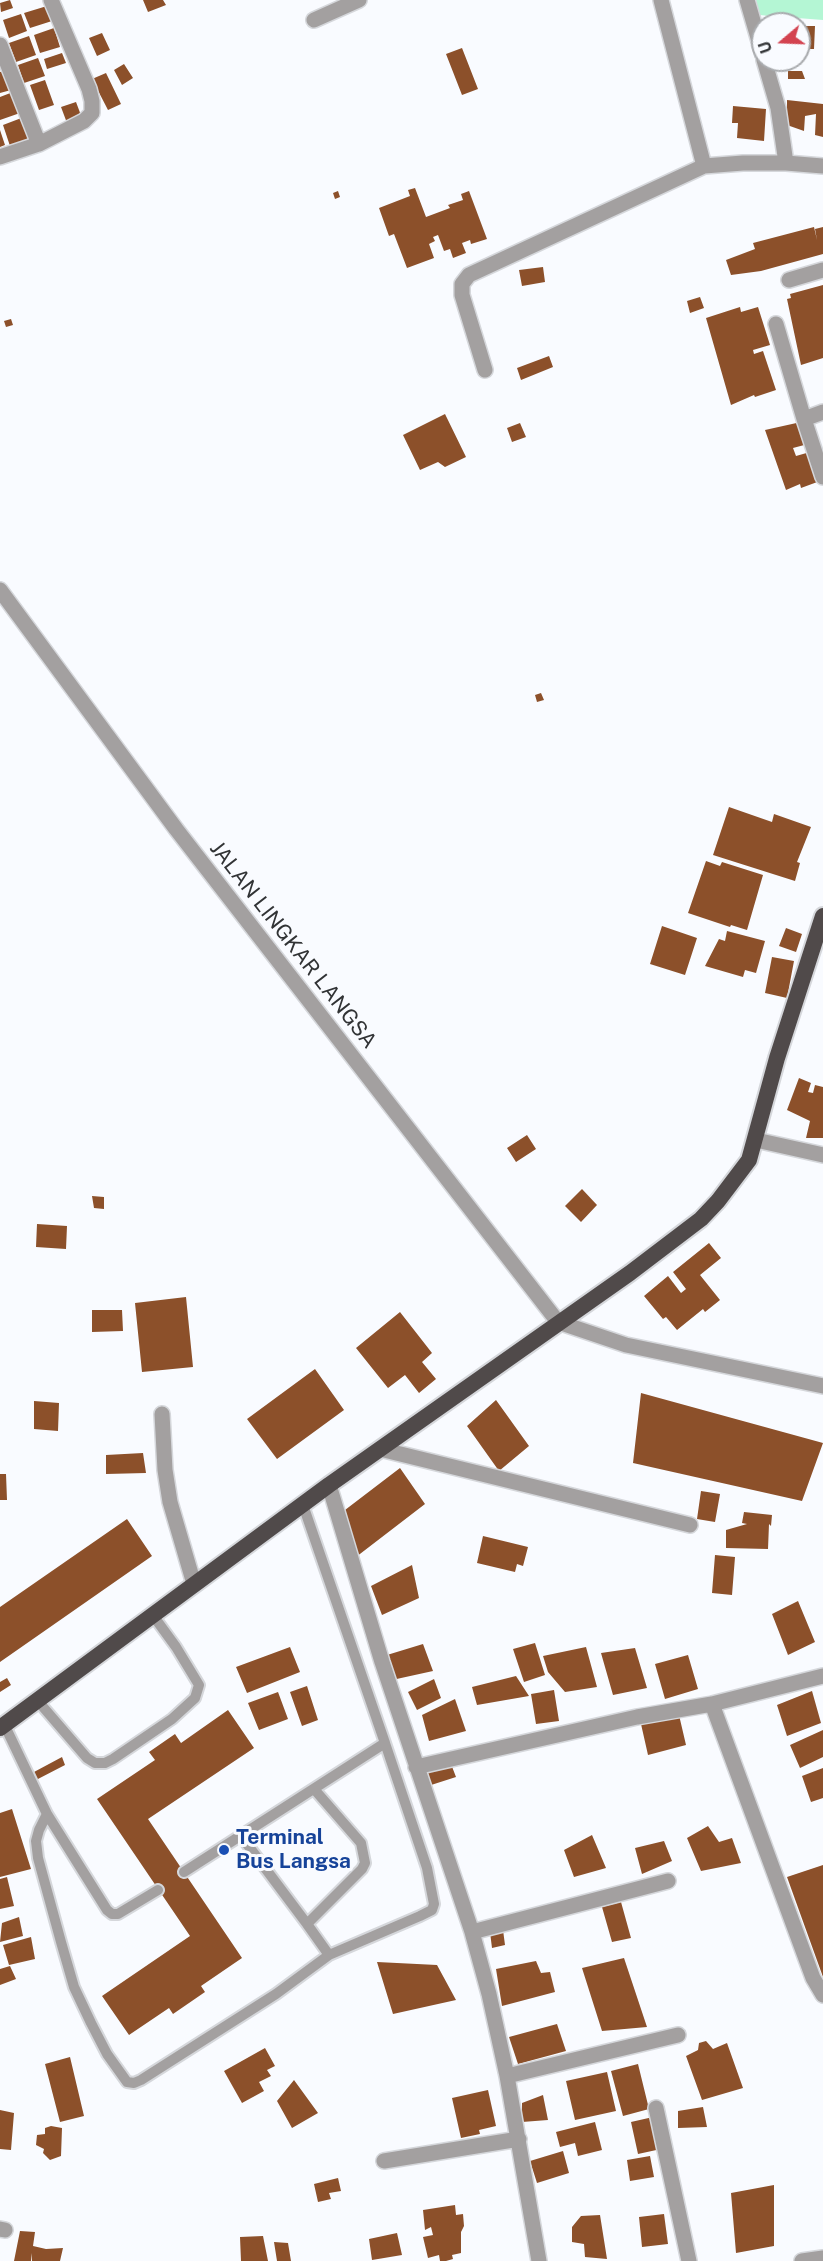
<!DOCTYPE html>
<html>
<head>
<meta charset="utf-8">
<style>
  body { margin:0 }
  #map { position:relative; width:823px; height:2261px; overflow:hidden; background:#f9fbff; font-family:"Public Sans",sans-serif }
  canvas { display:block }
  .north { position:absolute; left:751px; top:12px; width:60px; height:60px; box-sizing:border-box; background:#f9fbff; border:2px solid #a9abae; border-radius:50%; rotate:251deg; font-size:16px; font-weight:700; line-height:24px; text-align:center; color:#313335 }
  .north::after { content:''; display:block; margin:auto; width:21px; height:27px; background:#d34350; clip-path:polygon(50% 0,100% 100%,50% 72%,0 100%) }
</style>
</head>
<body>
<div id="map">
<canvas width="823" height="2261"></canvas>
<div class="north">U</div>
</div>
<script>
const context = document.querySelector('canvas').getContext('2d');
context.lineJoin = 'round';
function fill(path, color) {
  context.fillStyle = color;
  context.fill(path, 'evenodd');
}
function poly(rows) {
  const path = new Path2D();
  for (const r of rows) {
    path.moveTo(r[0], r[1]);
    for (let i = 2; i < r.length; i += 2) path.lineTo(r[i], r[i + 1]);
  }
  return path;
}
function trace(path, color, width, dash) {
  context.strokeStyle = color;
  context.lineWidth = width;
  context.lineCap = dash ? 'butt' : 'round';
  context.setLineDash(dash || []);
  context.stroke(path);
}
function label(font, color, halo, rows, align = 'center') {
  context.font = font + ' "Public Sans",sans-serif';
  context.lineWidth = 6;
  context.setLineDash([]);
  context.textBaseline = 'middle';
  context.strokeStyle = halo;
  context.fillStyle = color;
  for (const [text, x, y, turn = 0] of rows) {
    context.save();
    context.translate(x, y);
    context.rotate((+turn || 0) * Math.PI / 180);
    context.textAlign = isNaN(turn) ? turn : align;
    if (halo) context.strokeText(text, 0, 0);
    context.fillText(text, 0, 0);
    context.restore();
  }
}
fill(poly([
  [756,0,823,0,823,20,759,15]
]), '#b4f6d4');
fill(poly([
  [10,0,13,8,1,12,0,3],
  [143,0,163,0,166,5,148,12],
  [47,6,52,21,30,28,24,13],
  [21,14,27,31,9,38,3,20],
  [799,26,815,26,814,49,799,49],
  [54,28,60,47,40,53,34,35],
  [102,33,110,50,97,56,89,38],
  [29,36,36,55,16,62,9,43],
  [462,48,478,89,462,95,446,54],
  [62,53,66,63,47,69,44,59],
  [38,58,45,76,24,83,18,65],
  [124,64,133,78,122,85,114,70],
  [4,71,11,90,0,93,0,72],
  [788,71,802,71,805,79,788,79],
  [106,73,121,104,108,110,92,79],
  [45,80,54,105,39,110,30,85],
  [13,92,20,113,0,120,0,97],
  [787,100,823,104,823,137,815,135,816,114,805,116,804,131,787,125],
  [76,102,82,118,67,123,61,107],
  [733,106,766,109,764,141,737,138,738,123,732,123],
  [24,117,31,139,10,146,3,125],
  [0,130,5,145,0,147],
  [415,188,426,217,450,208,448,205,463,200,461,194,469,191,487,239,471,244,470,240,462,243,466,253,453,258,450,249,444,251,438,235,433,237,435,241,429,244,434,258,407,268,394,234,389,236,379,208,410,196,408,190],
  [338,191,340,197,335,199,333,193],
  [814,227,817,240,815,229,823,227,823,254,761,271,731,275,726,260,755,249,753,243],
  [543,267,545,282,522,286,519,270],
  [823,285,823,358,801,365,787,299,791,298,790,294],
  [700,297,704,308,690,313,687,301],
  [740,307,741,312,758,307,770,345,753,350,754,354,763,351,776,390,755,397,754,395,731,405,706,318],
  [11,319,13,325,6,327,4,321],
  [549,356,553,367,521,380,517,368],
  [445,414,466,457,445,467,438,462,420,470,403,435],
  [801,422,808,444,793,448,796,456,810,452,820,481,801,488,800,484,786,490,765,430],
  [520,423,526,437,512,442,507,428],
  [541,693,544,700,537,702,535,695],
  [729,807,772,822,774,814,811,827,797,862,800,863,795,881,713,855],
  [706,861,720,866,722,862,763,875,747,930,731,925,730,927,688,913],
  [662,926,697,938,685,975,650,964],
  [786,928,802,934,796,952,779,946],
  [727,931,765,941,756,973,745,970,743,977,705,966,719,939,725,941],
  [772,957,794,961,787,998,765,993],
  [799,1078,811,1083,808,1092,813,1093,815,1085,823,1087,823,1138,806,1138,810,1121,787,1110],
  [527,1135,536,1149,516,1162,507,1148],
  [582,1189,597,1205,581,1222,565,1206],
  [92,1196,104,1197,104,1209,94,1208],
  [37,1224,67,1226,66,1249,36,1247],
  [709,1243,721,1258,700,1275,720,1300,705,1312,703,1309,677,1330,666,1317,663,1319,644,1296,668,1276,681,1293,686,1289,673,1272],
  [186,1297,193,1367,142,1372,135,1303],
  [92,1310,122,1310,123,1331,92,1332],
  [400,1312,432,1353,422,1362,436,1379,419,1393,405,1375,388,1388,356,1348],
  [315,1369,344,1410,277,1459,247,1419],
  [641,1393,823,1443,802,1501,633,1463],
  [496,1400,529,1446,499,1471,467,1426],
  [34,1401,59,1403,58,1431,34,1429],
  [143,1453,146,1473,106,1474,106,1455],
  [400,1468,425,1504,356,1557,345,1510],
  [0,1474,6,1474,7,1500,0,1500],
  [701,1491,720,1494,715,1522,697,1519],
  [744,1512,772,1515,771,1526,769,1524,768,1549,726,1548,726,1530,747,1524,742,1523],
  [127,1519,152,1556,0,1662,0,1607],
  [483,1536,528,1547,523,1566,517,1564,515,1572,477,1563],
  [715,1555,735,1557,732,1595,712,1593],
  [412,1565,419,1598,382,1615,371,1586],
  [798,1601,815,1642,788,1655,772,1614],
  [535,1643,545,1675,524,1682,513,1649],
  [423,1644,433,1671,392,1680,387,1655],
  [290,1647,300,1672,247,1693,236,1667],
  [586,1647,597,1687,565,1692,548,1672,543,1656],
  [635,1648,647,1688,613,1695,601,1653],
  [688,1655,698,1689,665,1699,655,1664],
  [516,1676,529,1696,477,1705,472,1687],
  [7,1678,11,1685,0,1692,0,1682],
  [434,1679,441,1698,417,1710,408,1692],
  [307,1686,318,1720,302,1726,290,1692],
  [554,1690,559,1721,536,1724,531,1694],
  [812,1691,821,1723,787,1736,777,1705],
  [278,1692,288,1719,259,1730,248,1703],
  [455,1699,466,1731,429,1741,422,1715],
  [228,1710,254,1748,148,1819,242,1958,201,1986,205,1992,173,2014,169,2008,129,2035,102,1996,190,1936,97,1799,155,1760,149,1752,175,1734,181,1743],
  [679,1715,686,1745,648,1755,641,1724],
  [823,1730,823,1757,800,1768,790,1745],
  [62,1757,65,1765,36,1780,34,1772],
  [451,1764,456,1777,428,1786,428,1771],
  [823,1768,823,1798,811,1802,802,1776],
  [12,1809,31,1869,0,1877,0,1813],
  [708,1826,719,1842,732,1838,741,1863,701,1871,687,1838],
  [592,1835,606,1868,574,1877,564,1850],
  [664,1841,672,1861,642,1874,635,1848],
  [823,1865,823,1977,787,1877],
  [7,1877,14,1906,0,1909,0,1879],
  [621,1902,631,1938,612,1942,602,1907],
  [19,1917,23,1936,0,1942,2,1923],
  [503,1930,505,1945,492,1948,490,1932],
  [31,1937,35,1959,9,1965,3,1945],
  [624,1958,647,2027,602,2031,582,1968],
  [536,1961,541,1973,550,1972,555,1992,502,2006,496,1969],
  [377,1962,437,1965,456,2000,393,2014],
  [10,1966,16,1979,0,1985,0,1969],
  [557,2024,566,2051,518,2064,509,2037],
  [706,2041,713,2049,727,2043,743,2088,702,2100,686,2056,698,2050,699,2043],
  [265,2048,275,2066,267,2070,271,2076,259,2082,264,2091,242,2103,224,2071],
  [70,2057,84,2116,60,2122,45,2064],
  [638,2064,649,2109,623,2116,611,2071],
  [607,2072,616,2111,575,2120,566,2081],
  [294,2080,318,2113,292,2128,277,2101],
  [488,2090,496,2126,479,2130,480,2134,461,2138,452,2098],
  [543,2095,548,2120,522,2122,522,2103],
  [703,2107,707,2127,678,2128,678,2111],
  [0,2110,14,2113,11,2150,0,2149],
  [653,2117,661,2149,638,2154,631,2122],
  [595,2122,602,2150,578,2156,575,2143,560,2147,556,2132],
  [51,2126,62,2128,61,2156,50,2160,43,2153,44,2149,36,2145,37,2135,45,2134,45,2128],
  [563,2151,569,2173,537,2183,530,2161],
  [650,2156,654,2177,630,2181,627,2160],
  [338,2178,341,2191,329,2193,331,2199,318,2202,314,2184],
  [774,2185,774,2246,736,2253,731,2193],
  [455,2205,456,2215,463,2214,464,2226,461,2232,461,2253,452,2255,453,2259,446,2261,440,2261,439,2255,428,2258,423,2237,433,2235,431,2227,425,2230,423,2210],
  [664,2214,668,2244,642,2247,639,2217],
  [600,2215,607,2259,585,2257,584,2244,572,2242,572,2227,581,2216],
  [20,2231,35,2232,33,2246,46,2249,63,2248,60,2261,32,2261,32,2253,31,2261,14,2261],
  [397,2233,402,2255,372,2260,369,2239],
  [263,2236,268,2261,241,2261,240,2237],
  [274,2242,288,2243,291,2261,277,2261]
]), '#8c502a');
const service = poly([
  [37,1700,87,1758,95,1763,105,1763,113,1759,172,1719,195,1698,199,1685,176,1647,152,1614],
  [4,1724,47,1814,107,1910,112,1914,118,1914,158,1890],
  [47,1814,39,1830,36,1841,38,1858,61,1942,74,1987,91,2023,107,2054,127,2082,134,2083,141,2080,276,1994,329,1955,307,1924],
  [241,1836,307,1924,362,1869,365,1863,361,1843,314,1789],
  [184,1872,385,1743,303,1505],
  [329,1955,420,1916,432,1910,434,1904,427,1868,385,1743]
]);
const minor = poly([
  [661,0,704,166],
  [747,0,763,55],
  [314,20,359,0],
  [0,45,39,144],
  [764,60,778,108,786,163],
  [0,157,39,144,84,121,92,113,92,101,89,89,51,0],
  [789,280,823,270],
  [776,324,804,419,823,412],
  [485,370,462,295,462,284,469,275,704,166,743,163,786,163,823,166],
  [804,419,823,477],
  [756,1140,823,1155],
  [558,1322,626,1345,823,1386],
  [162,1414,165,1470,170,1502,194,1584],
  [380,1449,690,1525],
  [329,1485,382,1662,472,1932,489,1994,507,2076,539,2261],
  [712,1704,813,1978,823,1995],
  [416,1767,637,1717,712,1704,823,1676],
  [472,1932,668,1881],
  [507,2076,678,2035],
  [656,2108,689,2261],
  [384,2161,519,2139],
  [0,2229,5,2230],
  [802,2261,823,2258]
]);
const tertiary = poly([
  [0,590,176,829,558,1322]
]);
const trunk = poly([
  [0,1728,329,1485,630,1273,701,1219,718,1201,749,1160,777,1058,823,916]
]);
trace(service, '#d5d7db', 14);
trace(minor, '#d5d7db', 18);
trace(tertiary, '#d5d7db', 18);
trace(trunk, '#d5d7db', 20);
trace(service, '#a3a0a0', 10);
trace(minor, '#a3a0a0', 15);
trace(tertiary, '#a3a0a0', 15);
trace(trunk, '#504a4a', 16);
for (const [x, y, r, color] of [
  [224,1850,6,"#1a4fb4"]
]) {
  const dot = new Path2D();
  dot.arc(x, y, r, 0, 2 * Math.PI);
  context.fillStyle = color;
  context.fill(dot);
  trace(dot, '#f9fbff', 2);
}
label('21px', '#313335', '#f9fbff', [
  ["JALAN LINGKAR LANGSA",293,945,52]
]);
label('bold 21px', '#164399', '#f9fbff', [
  ["Terminal",236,1838],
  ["Bus Langsa",236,1862]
], 'left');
</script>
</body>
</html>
